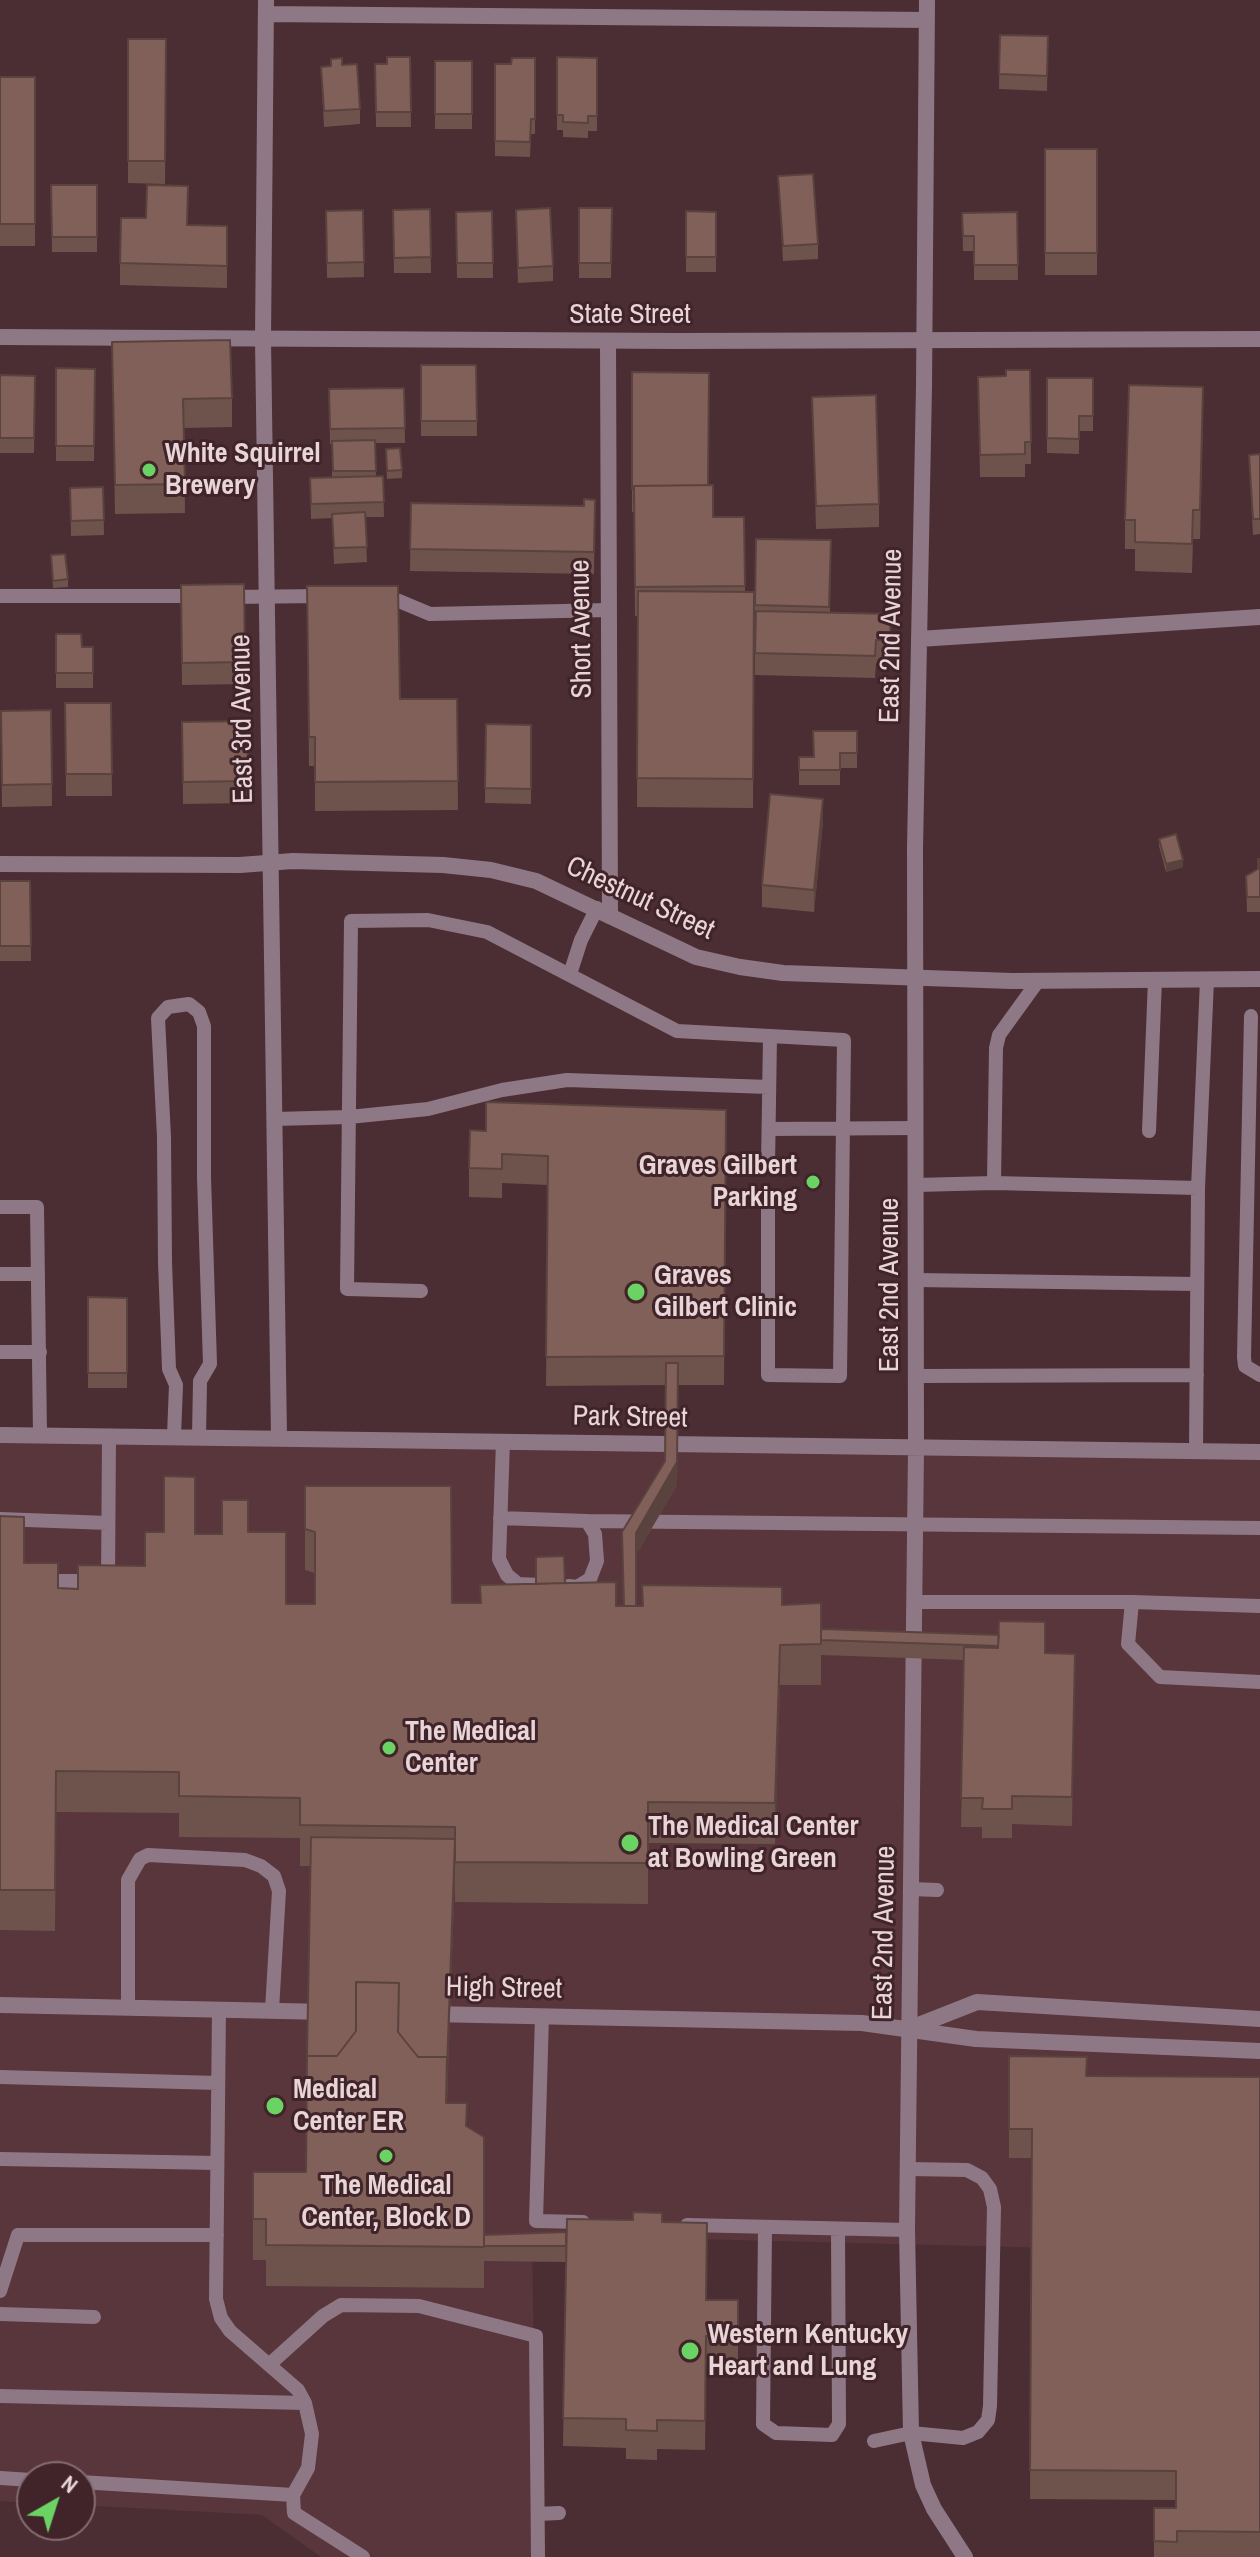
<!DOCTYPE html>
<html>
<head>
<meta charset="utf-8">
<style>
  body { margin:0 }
  #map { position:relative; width:1260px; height:2557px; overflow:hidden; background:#4b2e33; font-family:"Archivo Narrow",sans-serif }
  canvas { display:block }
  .north { position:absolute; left:16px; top:2461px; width:80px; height:80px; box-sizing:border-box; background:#402429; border:2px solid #836b6f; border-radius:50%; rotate:39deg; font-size:22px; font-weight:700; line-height:32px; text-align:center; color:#e8d5d8 }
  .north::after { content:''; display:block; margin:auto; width:28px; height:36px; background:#6ad364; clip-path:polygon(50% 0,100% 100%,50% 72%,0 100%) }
</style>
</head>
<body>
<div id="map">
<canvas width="1260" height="2557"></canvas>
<div class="north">N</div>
</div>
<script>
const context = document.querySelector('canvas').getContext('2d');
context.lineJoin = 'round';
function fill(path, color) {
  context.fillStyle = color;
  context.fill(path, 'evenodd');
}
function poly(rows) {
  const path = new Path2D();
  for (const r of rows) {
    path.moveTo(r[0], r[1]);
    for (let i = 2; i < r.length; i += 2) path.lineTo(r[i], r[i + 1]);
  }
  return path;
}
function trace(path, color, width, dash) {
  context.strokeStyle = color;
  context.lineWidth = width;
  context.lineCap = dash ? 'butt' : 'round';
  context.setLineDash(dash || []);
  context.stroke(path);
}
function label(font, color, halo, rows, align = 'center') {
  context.font = font + ' "Archivo Narrow",sans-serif';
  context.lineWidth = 6;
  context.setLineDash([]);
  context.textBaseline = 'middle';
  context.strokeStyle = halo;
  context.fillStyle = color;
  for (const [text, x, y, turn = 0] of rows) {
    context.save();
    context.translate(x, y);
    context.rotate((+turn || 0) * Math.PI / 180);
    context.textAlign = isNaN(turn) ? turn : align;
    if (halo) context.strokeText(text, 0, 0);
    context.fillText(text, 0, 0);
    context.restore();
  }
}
fill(poly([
  [0,1436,1260,1450,1260,2253,532,2235,537,2557,321,2557,262,2515,80,2505,80,2477,32,2477,32,2503,0,2501]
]), '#59353c');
trace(poly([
  [0,596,200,596],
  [228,597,324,596],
  [380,598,399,601,430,614,608,610],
  [570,974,581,940,597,908],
  [1038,981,999,1035,996,1048,994,1183,1198,1188,1196,1451],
  [1251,1016,1244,1357,1245,1366,1260,1375],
  [275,1119,349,1117,428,1109,502,1090,567,1080,769,1087],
  [769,1129,916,1128],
  [1149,1131,1155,979],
  [768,1166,770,1036],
  [916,1185,994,1183],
  [1198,1188,1207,980],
  [0,1207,37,1207,40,1435],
  [0,1274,38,1274],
  [916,1280,1197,1284],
  [421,1291,347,1289,351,921,428,920,487,932,677,1031,844,1040,840,1376,768,1375,768,1202],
  [0,1352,40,1352],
  [916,1376,1197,1375],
  [174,1436,176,1385,169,1369,165,1262,164,1137,158,1018,168,1007,189,1004,199,1012,204,1026,204,1177,210,1364,200,1381,199,1437],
  [503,1441,499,1559,507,1575,518,1584,540,1585],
  [500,1518,587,1521,595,1534,597,1561,590,1579,577,1587,569,1586],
  [0,1519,108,1523],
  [587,1521,1260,1528],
  [45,1581,108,1581,109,1436],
  [915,1602,1132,1602,1128,1644,1160,1677,1260,1682],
  [1132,1602,1260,1606],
  [911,1889,937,1890],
  [128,2008,128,1880,140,1859,148,1855,245,1860,261,1866,274,1876,279,1891,272,2010],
  [542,2016,536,2221,583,2222],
  [0,2077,218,2083],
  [0,2159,217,2163],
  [687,2225,907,2230],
  [765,2227,763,2424,776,2433,832,2435,839,2424,838,2229],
  [0,2291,18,2235,217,2235],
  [0,2314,94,2317],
  [270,2364,323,2316,341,2305,419,2306,536,2336,538,2557],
  [0,2396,305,2403],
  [874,2441,911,2433,963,2438,978,2432,988,2420,990,2406,994,2207,990,2189,982,2178,967,2170,908,2169],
  [0,2478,32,2480],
  [80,2482,293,2495,308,2468,312,2434,305,2403,298,2390,230,2331,221,2318,216,2299,219,2009],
  [293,2495,294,2513,363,2557],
  [538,2514,559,2513]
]), '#8f7886', 14);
trace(poly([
  [266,0,263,340,279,1437],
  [927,0,924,386,915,848,916,1449,907,2230,911,2433,923,2485,934,2509,965,2557],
  [266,14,927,20],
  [608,341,610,916],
  [919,639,1260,617],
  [0,1435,1260,1452],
  [0,2005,328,2012],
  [431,2014,862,2023,976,2039,1260,2051],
  [911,2028,977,2002,1260,2019]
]), '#8f7886', 16);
trace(poly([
  [0,337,679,341,1260,339],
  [0,864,240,865,293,861,443,865,491,870,536,881,696,957,740,967,783,973,1012,981,1260,979]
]), '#8f7886', 16);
fill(poly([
  [1000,35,1048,36,1047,91,999,89],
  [128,39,166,39,165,184,128,183],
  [410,57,411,127,376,127,375,64,387,64],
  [557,57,597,58,597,131,588,131,588,138,563,137,563,130,557,130],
  [535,58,535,134,531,134,530,157,495,156,495,64,511,64],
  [435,61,472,61,472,129,435,129],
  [342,65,360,109,360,124,324,127,321,67],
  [0,77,35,77,35,246,0,246],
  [1045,149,1097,149,1097,275,1045,275],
  [778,176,818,244,818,259,783,261],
  [51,185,97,185,97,252,52,252],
  [579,208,612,208,611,278,579,278],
  [430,209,431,273,394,273,393,210],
  [363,210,364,277,327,278,326,211],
  [492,211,493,278,457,278,456,212],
  [686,211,716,212,716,272,686,272],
  [1017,212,1018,280,974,280,974,251,963,251,962,213],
  [188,225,227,226,227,288,120,285,120,263],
  [516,225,553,266,553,281,518,283],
  [112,342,232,398,232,427,184,428,185,513,115,514],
  [421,365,476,365,477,436,421,436],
  [56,368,95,369,94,461,56,461],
  [1030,370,1031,464,1025,464,1025,477,980,477,978,377,1006,376],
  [632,372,708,485,713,517,744,517,745,592,754,592,753,808,637,807,638,616,635,616,634,512,632,512],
  [0,375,35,376,34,453,0,453],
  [1047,378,1093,378,1093,431,1079,431,1079,454,1047,453],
  [404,388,405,443,375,443,376,477,383,476,384,517,365,517,367,562,334,564,332,518,311,519,310,478,332,478,332,444,330,444,329,389],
  [812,397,879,504,879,527,816,529],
  [1203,416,1200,539,1193,539,1192,573,1135,571,1135,549,1125,549,1125,520],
  [1260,454,1260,534,1253,535,1249,455],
  [386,457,402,470,402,478,387,479],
  [103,487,104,535,71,536,70,488],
  [595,500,594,574,410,571,411,503,584,506],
  [831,540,830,613,891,614,890,659,883,659,883,663,876,663,875,678,755,675,755,605],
  [51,555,68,579,68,587,53,588],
  [244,584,245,684,182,685,181,585],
  [307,586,400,699,457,699,458,810,315,811,315,766,309,766],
  [56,634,82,647,93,647,93,688,56,688],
  [65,703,111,703,112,796,66,796],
  [51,710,52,806,2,807,1,711],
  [247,721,248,803,183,804,182,722],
  [486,724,531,725,531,804,485,803],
  [857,731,857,768,840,768,840,785,799,785,799,757,814,757],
  [823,822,814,912,762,907,762,885],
  [1159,839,1183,867,1166,872,1159,846],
  [1260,859,1260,912,1247,912,1246,876,1258,869],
  [0,881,30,881,31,961,0,961],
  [726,1110,724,1385,678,1385,677,1485,636,1555,636,1606,782,1605,821,1629,999,1635,1045,1653,1075,1654,1072,1826,1012,1824,1012,1838,982,1838,982,1827,961,1827,964,1660,821,1655,821,1644,821,1685,780,1685,775,1844,648,1843,648,1904,455,1902,455,1872,447,2103,467,2126,484,2235,566,2232,662,2222,706,2300,738,2329,738,2366,706,2365,705,2450,657,2449,657,2460,626,2459,626,2448,563,2446,566,2262,484,2261,484,2288,266,2286,266,2260,253,2260,253,2172,306,2172,311,1866,300,1866,300,1838,179,1837,179,1813,56,1812,55,1931,0,1930,0,1516,24,1563,58,1588,78,1589,145,1566,195,1534,248,1532,286,1604,315,1604,315,1573,305,1570,305,1486,452,1603,480,1603,565,1583,616,1606,623,1606,622,1532,665,1461,665,1385,546,1386,548,1185,502,1183,502,1198,469,1197,469,1168,486,1131],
  [88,1297,127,1298,127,1388,88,1388],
  [1009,2056,1086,2076,1260,2077,1260,2557,1154,2557,1154,2508,1176,2508,1176,2500,1030,2499,1032,2158,1009,2158]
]), '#6e534c');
fill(poly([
  [1203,387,1203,416,1200,539,1200,510],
  [823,799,823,822,814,912,814,890],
  [1183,860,1183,867,1166,872,1166,864],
  [678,1363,677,1485,636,1555,636,1533,677,1462],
  [780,1645,780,1685,775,1844,775,1803],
  [455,1839,455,1872,447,2098,447,2069]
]), '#5a433e');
const building = poly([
  [1000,35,1048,36,1047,76,999,74,1000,35],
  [128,39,166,39,165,161,128,161,128,39],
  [387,57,410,57,411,112,376,112,375,64,387,64,387,57],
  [557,57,597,58,597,116,588,116,588,123,563,122,563,115,557,115,557,57],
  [342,58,342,65,357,64,360,109,324,111,321,67,331,66,331,59,342,58],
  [512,58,535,58,535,119,531,119,530,142,495,141,495,64,511,64,512,58],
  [435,61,472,61,472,114,435,114,435,61],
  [0,77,35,77,35,224,0,224,0,77],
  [1045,149,1097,149,1097,253,1045,253,1045,149],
  [813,174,818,244,783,246,778,176,813,174],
  [51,185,97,185,97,237,52,237,51,185],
  [147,185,188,186,187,225,227,226,227,266,120,263,121,218,146,218,147,185],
  [550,208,553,266,518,268,516,210,550,208],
  [579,208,612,208,611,263,579,263,579,208],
  [430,209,431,257,394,258,393,210,430,209],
  [363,210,364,262,327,263,326,211,363,210],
  [492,211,493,263,457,263,456,212,492,211],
  [686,211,716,212,716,257,686,257,686,211],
  [1017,212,1018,265,974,265,974,236,963,236,962,213,1017,212],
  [230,340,232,398,183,399,185,484,115,485,112,342,230,340],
  [421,365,476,365,477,421,421,421,421,365],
  [56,368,95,369,94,446,56,446,56,368],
  [1006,370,1030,370,1031,442,1025,442,1025,454,980,455,978,377,1006,376,1006,370],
  [632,372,709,373,708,485,634,486,634,489,632,489,632,372],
  [0,375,35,376,34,438,0,438,0,375],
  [1047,378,1093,378,1093,416,1079,416,1079,439,1047,438,1047,378],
  [1129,385,1203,387,1200,510,1193,510,1192,544,1135,542,1135,520,1125,520,1129,385],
  [404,388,405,428,330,429,329,389,404,388],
  [876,395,879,504,816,506,812,397,876,395],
  [375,440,376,471,333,471,332,441,375,440],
  [400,448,402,470,387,471,386,449,400,448],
  [1260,454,1260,519,1253,519,1249,455,1260,454],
  [383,476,384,502,311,504,310,478,383,476],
  [713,485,713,517,744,517,745,586,635,587,634,486,713,485],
  [103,487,104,520,71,521,70,488,103,487],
  [584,499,595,500,594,552,410,549,411,503,584,506,584,499],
  [365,512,367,547,334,548,332,514,365,512],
  [756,539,831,540,829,607,755,605,756,539],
  [65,554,68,579,53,581,51,555,65,554],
  [244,584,245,662,182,663,181,585,244,584],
  [307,586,398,586,400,699,457,699,458,781,315,782,315,737,309,737,307,586],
  [638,591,754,592,753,779,637,778,638,591],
  [756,611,891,614,890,637,883,637,883,640,876,640,875,656,755,653,756,611],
  [56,634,81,634,82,647,93,647,93,673,56,673,56,634],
  [65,703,111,703,112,774,66,774,65,703],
  [51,710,52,784,2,785,1,711,51,710],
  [247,721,248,781,183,782,182,722,247,721],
  [486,724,531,725,531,789,485,788,486,724],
  [813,731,857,731,857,753,840,753,840,770,799,770,799,757,814,757,813,731],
  [770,794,823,799,814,890,762,885,770,794],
  [1176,834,1183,860,1166,864,1159,839,1176,834],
  [1258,859,1260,859,1260,897,1247,897,1246,876,1258,869,1258,859],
  [0,881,30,881,31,946,0,946,0,881],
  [486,1102,726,1110,724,1356,546,1357,548,1156,502,1154,502,1169,469,1168,470,1130,486,1131,486,1102],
  [88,1297,127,1298,127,1373,88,1373,88,1297],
  [666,1363,678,1363,677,1462,636,1533,636,1606,624,1606,622,1532,665,1461,666,1363],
  [164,1476,195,1477,195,1534,222,1534,222,1500,248,1500,248,1532,286,1532,286,1604,315,1604,315,1532,305,1529,305,1486,451,1486,452,1603,481,1603,480,1585,616,1582,616,1606,643,1606,642,1585,782,1587,782,1605,821,1603,821,1644,780,1645,775,1803,648,1802,648,1863,455,1862,455,1827,300,1825,300,1798,179,1796,179,1772,56,1771,55,1890,0,1890,0,1516,24,1517,24,1563,58,1563,58,1588,78,1589,78,1565,145,1566,145,1532,164,1532,164,1476],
  [564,1556,565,1583,536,1584,536,1557,564,1556],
  [999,1621,1045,1622,1045,1653,1075,1654,1072,1797,1012,1796,1012,1809,982,1809,983,1798,961,1798,964,1647,998,1648,999,1621],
  [821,1629,999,1635,998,1646,821,1640,821,1629],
  [311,1837,455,1839,447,2069,447,2057,418,2057,398,2032,399,1983,356,1982,356,2031,337,2056,307,2056,311,1837],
  [356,1982,399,1983,398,2032,418,2057,447,2057,446,2103,467,2103,466,2126,484,2137,484,2247,266,2245,266,2219,253,2219,253,2172,306,2172,307,2056,337,2056,356,2031,356,1982],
  [1009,2056,1087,2057,1086,2076,1260,2077,1260,2532,1177,2531,1177,2542,1154,2541,1154,2508,1176,2508,1176,2471,1030,2470,1032,2129,1009,2129,1009,2056],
  [633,2212,662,2213,662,2222,707,2223,706,2300,738,2300,738,2337,706,2336,705,2421,657,2420,657,2431,626,2430,626,2419,563,2418,567,2219,633,2220,633,2212],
  [566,2232,566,2246,484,2246,484,2235,566,2232]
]);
fill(building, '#806058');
trace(building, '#5a433e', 2);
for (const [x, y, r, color] of [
  [149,470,8,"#6ad364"],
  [813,1182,8,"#6ad364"],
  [636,1292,10,"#6ad364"],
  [389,1748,8,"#6ad364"],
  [630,1843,10,"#6ad364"],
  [275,2106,10,"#6ad364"],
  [386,2156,8,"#6ad364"],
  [690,2351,10,"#6ad364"]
]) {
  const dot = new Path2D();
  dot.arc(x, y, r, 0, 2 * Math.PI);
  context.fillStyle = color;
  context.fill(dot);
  trace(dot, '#402429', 3);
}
label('28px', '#e8d5d8', '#402429', [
  ["State Street",630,315],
  ["Short Avenue",582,629,-91],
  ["East 2nd Avenue",892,636,-89],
  ["East 3rd Avenue",243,719,-91],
  ["Chestnut Street",640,899,25],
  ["East 2nd Avenue",890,1285,-90],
  ["Park Street",630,1418,1],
  ["East 2nd Avenue",885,1933,-89],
  ["High Street",504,1989,1]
]);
label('bold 28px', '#e8d5d8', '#402429', [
  ["White Squirrel",165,454],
  ["Brewery",165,486],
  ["Graves Gilbert",797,1166,"right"],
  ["Parking",797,1198,"right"],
  ["Graves",654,1276],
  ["Gilbert Clinic",654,1308],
  ["The Medical",405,1732],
  ["Center",405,1764],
  ["The Medical Center",648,1827],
  ["at Bowling Green",648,1859],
  ["Medical",293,2090],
  ["Center ER",293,2122],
  ["The Medical",386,2186,"center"],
  ["Center, Block D",386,2218,"center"],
  ["Western Kentucky",708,2335],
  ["Heart and Lung",708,2367]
], 'left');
</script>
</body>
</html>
